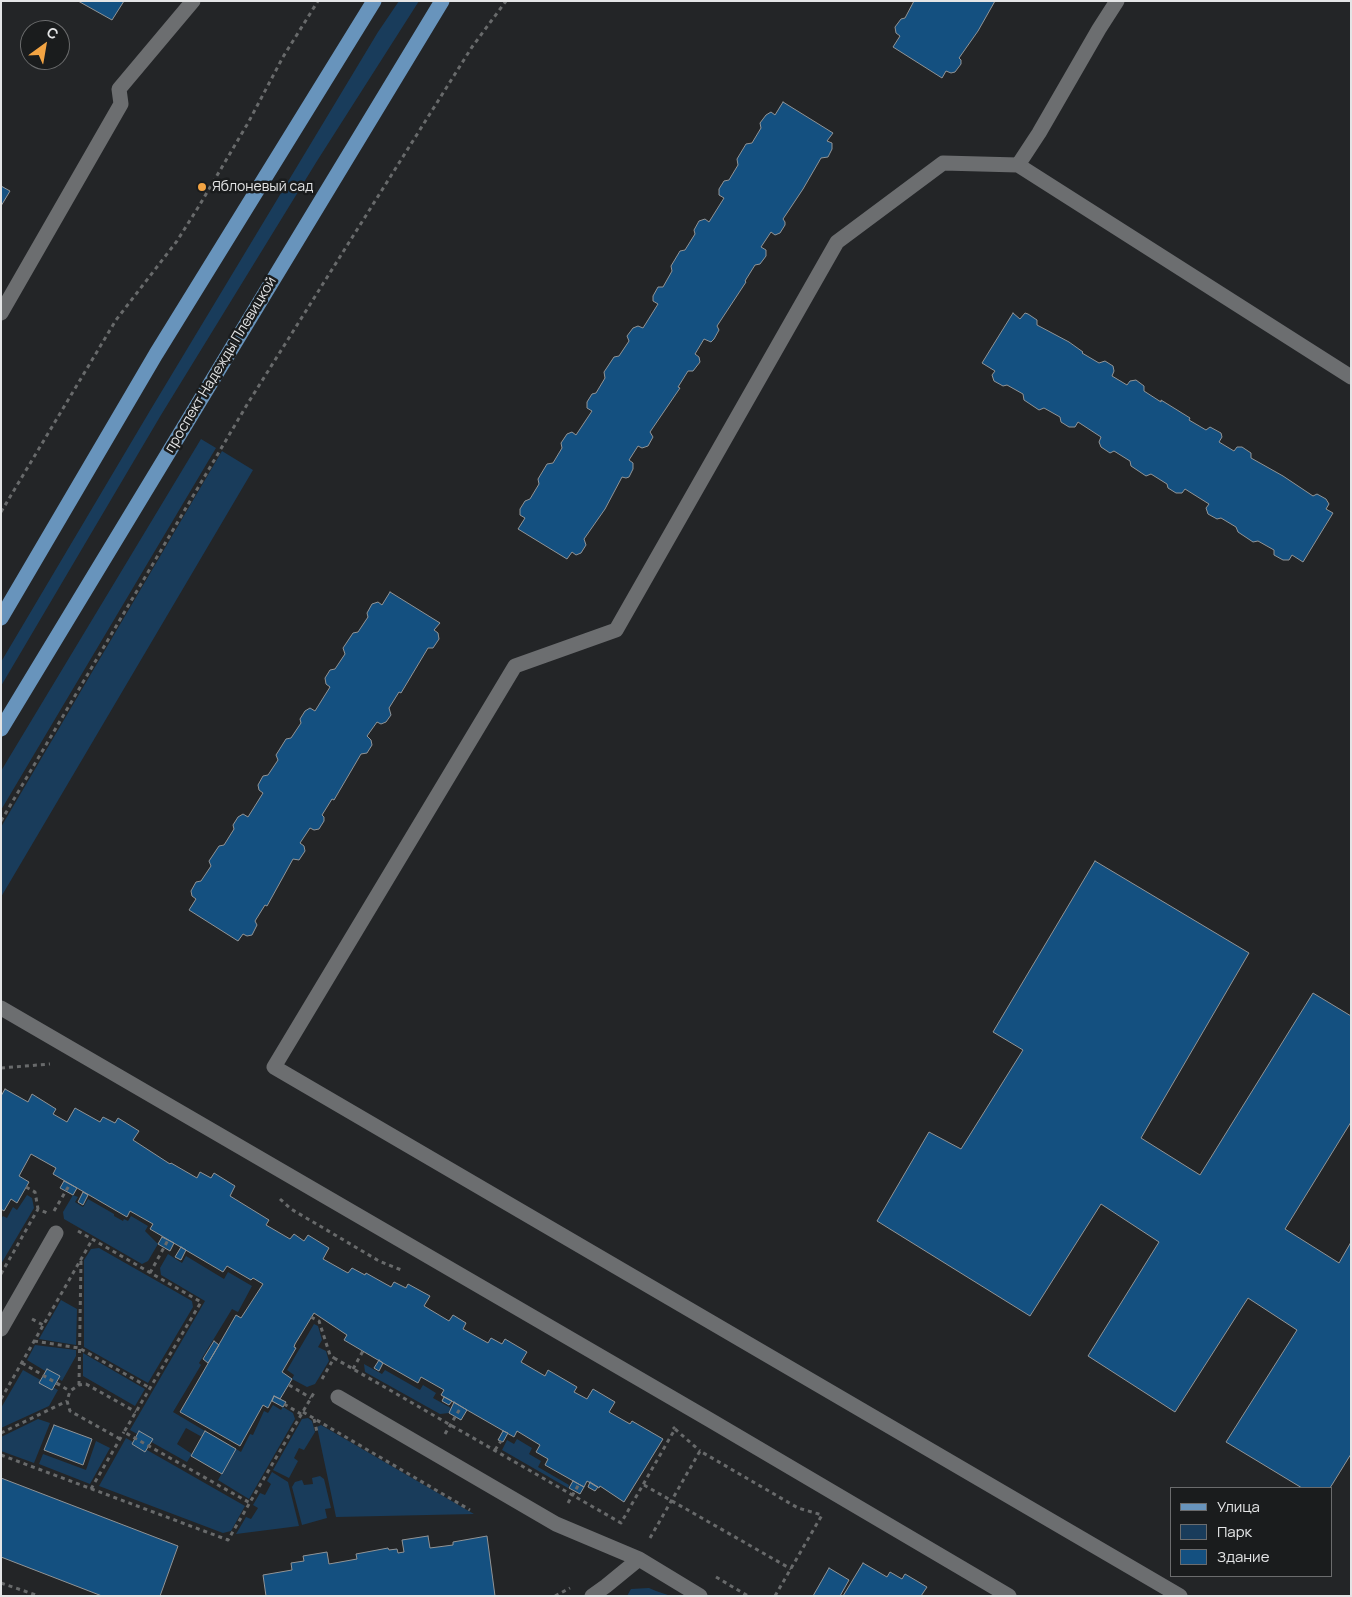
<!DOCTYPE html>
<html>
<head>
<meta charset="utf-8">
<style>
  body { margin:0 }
  #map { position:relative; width:1352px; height:1597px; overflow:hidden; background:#232527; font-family:Manrope,sans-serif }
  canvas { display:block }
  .frame { position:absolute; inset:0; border:2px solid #e4e5e6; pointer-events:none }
  .legend { position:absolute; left:1170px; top:1487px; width:162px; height:90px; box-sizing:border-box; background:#1a1c1d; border:1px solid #6b6c6d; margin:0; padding:6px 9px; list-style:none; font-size:15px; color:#e4e5e6 }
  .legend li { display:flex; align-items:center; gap:10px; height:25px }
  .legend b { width:25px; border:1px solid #6b6c6d }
  .north { position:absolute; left:20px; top:20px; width:50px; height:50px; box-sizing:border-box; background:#1a1c1d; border:1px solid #6b6c6d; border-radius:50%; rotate:32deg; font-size:14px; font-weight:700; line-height:20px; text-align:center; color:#e4e5e6 }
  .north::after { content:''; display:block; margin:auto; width:18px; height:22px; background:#f3a443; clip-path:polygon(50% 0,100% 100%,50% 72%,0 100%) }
</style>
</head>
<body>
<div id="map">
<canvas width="1352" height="1597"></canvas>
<div class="frame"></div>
<ul class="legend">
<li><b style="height:6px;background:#6894bc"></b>Улица</li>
<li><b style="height:14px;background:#193c5b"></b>Парк</li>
<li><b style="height:14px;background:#145080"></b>Здание</li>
</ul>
<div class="north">С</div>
</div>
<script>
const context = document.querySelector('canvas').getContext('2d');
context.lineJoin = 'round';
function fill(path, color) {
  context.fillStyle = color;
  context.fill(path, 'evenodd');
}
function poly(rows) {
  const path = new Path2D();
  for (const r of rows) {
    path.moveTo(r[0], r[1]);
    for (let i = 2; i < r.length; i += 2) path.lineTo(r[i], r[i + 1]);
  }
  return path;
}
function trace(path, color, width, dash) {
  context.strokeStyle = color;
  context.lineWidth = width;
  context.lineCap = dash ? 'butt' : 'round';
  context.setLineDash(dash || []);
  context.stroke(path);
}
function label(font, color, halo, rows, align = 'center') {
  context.font = font + ' Manrope,sans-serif';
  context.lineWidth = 5;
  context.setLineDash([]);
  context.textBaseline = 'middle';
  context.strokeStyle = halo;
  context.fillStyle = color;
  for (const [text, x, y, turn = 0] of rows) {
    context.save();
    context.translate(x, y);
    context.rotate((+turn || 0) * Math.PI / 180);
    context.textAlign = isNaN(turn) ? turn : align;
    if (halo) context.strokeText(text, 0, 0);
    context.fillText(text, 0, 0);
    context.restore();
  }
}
fill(poly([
  [399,1,419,1,317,161,161,415,1,686,1,662,151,409,378,32],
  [201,439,216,448,1,810,1,771],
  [222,451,253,470,1,897,1,827],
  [27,1195,32,1198,34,1208,1,1264,1,1219,3,1216,7,1218,13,1207,17,1210],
  [73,1195,78,1197,75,1202,83,1207,88,1199,114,1214,114,1216,123,1221,124,1219,128,1221,131,1216,148,1226,145,1231,158,1244,148,1261,142,1264,64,1219,63,1212],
  [99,1248,192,1301,193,1307,148,1383,84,1347,84,1260,91,1249],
  [168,1254,182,1263,186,1256,224,1279,228,1272,252,1286,238,1312,232,1309,199,1363,201,1365,173,1412,205,1431,202,1437,186,1428,177,1444,192,1454,187,1462,130,1430,205,1301,161,1275,160,1268],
  [61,1300,77,1309,76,1345,39,1339],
  [314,1324,318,1326,322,1340,318,1347,326,1351,329,1361,315,1384,307,1387,292,1379,294,1375,287,1370],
  [35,1345,76,1350,76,1356,62,1381,27,1360],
  [83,1353,145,1389,135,1406,83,1376],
  [364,1364,382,1374,385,1370,420,1390,423,1385,436,1393,433,1398,451,1408,449,1413,440,1414,365,1372],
  [23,1370,58,1390,49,1406,1,1428,1,1408],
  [273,1405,281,1410,283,1407,293,1413,295,1419,249,1499,218,1480,236,1449,241,1452,250,1434,253,1435,264,1411,268,1413],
  [308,1418,312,1421,315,1432,304,1450,299,1448,294,1458,298,1461,289,1478,273,1470,302,1419],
  [38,1419,50,1423,34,1463,1,1451,1,1437],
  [321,1425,474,1514,336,1517,317,1427],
  [126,1438,245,1506,231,1531,223,1533,99,1486],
  [517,1439,532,1448,529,1454,541,1461,538,1467,569,1485,568,1488,502,1450,507,1440,514,1444],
  [96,1441,110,1448,90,1484,39,1464,43,1454,86,1470],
  [272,1472,288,1482,299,1526,236,1534,246,1517,251,1519,258,1508,253,1505,260,1493,265,1495,271,1484,267,1481],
  [320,1476,324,1479,331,1508,325,1509,327,1518,302,1525,292,1487,295,1482,302,1480,304,1485,313,1484,312,1478],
  [649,1588,656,1591,671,1596,627,1596,631,1589]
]), '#193c5b');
const building = poly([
  [78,1,124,1,112,20,78,1],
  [914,1,995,1,978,31,959,58,961,60,961,64,955,72,951,73,946,71,942,78,893,47,900,36,896,33,895,27,901,19,905,18,914,1],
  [783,102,833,133,827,141,832,143,832,149,828,157,821,158,803,189,783,219,785,222,785,225,780,233,775,235,771,232,761,247,766,250,766,256,760,264,755,265,745,281,746,282,717,326,719,330,714,339,711,342,704,339,695,354,699,357,700,362,693,371,688,371,678,387,680,388,650,432,653,437,648,446,642,448,638,446,629,460,633,463,633,469,629,477,626,478,622,477,605,509,584,539,586,545,581,553,576,555,572,552,567,559,518,529,525,518,520,515,520,509,525,501,530,499,539,484,538,479,547,464,553,463,562,448,561,443,567,434,572,432,576,435,592,411,587,408,587,402,592,394,596,393,605,378,604,372,614,357,619,356,629,341,627,336,633,328,638,326,643,328,658,304,653,301,653,296,658,287,663,287,672,271,671,266,680,251,685,250,695,234,694,230,699,221,705,219,709,222,724,198,719,195,719,189,724,181,729,180,738,165,737,159,746,144,752,143,761,128,760,123,766,115,771,112,775,115,783,102],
  [1,186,10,191,1,206,1,186],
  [1013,313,1020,319,1025,313,1028,314,1037,320,1037,325,1069,342,1083,352,1082,353,1099,363,1105,361,1113,366,1114,371,1112,376,1127,385,1130,381,1136,380,1144,386,1144,391,1161,402,1161,400,1190,418,1189,420,1206,430,1210,427,1221,433,1222,437,1219,442,1234,451,1237,447,1242,447,1251,453,1251,458,1283,476,1313,496,1317,494,1326,499,1329,504,1326,509,1333,513,1303,562,1292,555,1289,560,1283,560,1274,555,1274,550,1258,541,1253,542,1238,532,1236,527,1221,518,1217,519,1208,514,1206,508,1209,504,1185,489,1182,493,1176,493,1168,488,1167,484,1151,474,1146,476,1131,466,1130,461,1114,451,1110,453,1101,447,1099,442,1101,437,1078,422,1075,427,1069,427,1061,422,1060,417,1044,408,1039,410,1024,400,1023,394,1007,385,1003,386,994,381,992,375,995,371,982,363,1013,313],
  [390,592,440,623,434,630,438,633,439,639,433,648,428,648,401,693,399,692,389,708,391,715,386,722,381,724,377,722,367,736,371,740,372,745,367,753,361,754,334,800,332,799,322,815,324,817,324,821,319,829,314,830,310,828,300,843,304,846,305,851,299,860,293,859,267,906,265,905,255,921,257,925,252,935,247,936,243,934,238,941,189,910,196,899,192,896,191,891,196,882,201,881,211,866,209,861,219,846,224,845,234,829,233,825,238,817,243,814,248,817,263,793,259,790,258,785,263,776,268,775,278,760,276,755,286,739,291,738,301,723,300,719,305,711,310,708,315,711,330,687,326,684,325,678,330,670,335,669,345,654,343,648,353,633,358,632,368,617,367,613,372,604,378,602,382,605,390,592],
  [1095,861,1249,953,1141,1138,1200,1175,1313,993,1351,1016,1351,1122,1285,1229,1339,1263,1351,1242,1351,1454,1330,1488,1302,1488,1226,1442,1297,1330,1248,1298,1175,1412,1088,1356,1159,1242,1101,1204,1030,1316,877,1221,929,1132,961,1149,1023,1050,993,1032,1095,861],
  [5,1089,28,1102,32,1094,56,1109,53,1114,67,1122,75,1108,100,1122,103,1117,115,1123,118,1118,139,1131,133,1140,170,1164,171,1163,197,1178,200,1172,211,1178,214,1173,235,1186,230,1196,269,1220,266,1225,290,1239,294,1234,304,1241,308,1235,329,1248,323,1259,348,1273,352,1268,365,1275,366,1273,391,1287,394,1282,406,1288,408,1284,430,1296,424,1306,449,1321,453,1315,466,1323,463,1329,488,1343,491,1338,502,1344,505,1339,527,1352,521,1362,545,1376,548,1370,577,1387,574,1392,587,1399,593,1389,615,1402,609,1412,630,1424,632,1421,663,1439,624,1502,600,1486,599,1488,587,1481,584,1487,545,1465,548,1459,536,1452,540,1445,517,1431,514,1437,441,1395,444,1390,421,1377,418,1383,383,1363,344,1340,347,1335,314,1313,295,1344,294,1347,296,1348,282,1372,292,1379,280,1399,274,1396,268,1408,263,1405,240,1446,180,1412,236,1315,241,1318,263,1284,253,1278,251,1280,227,1266,223,1272,150,1229,153,1224,130,1211,127,1217,53,1174,56,1168,31,1154,19,1176,29,1182,17,1203,11,1199,4,1211,1,1209,1,1096,5,1089],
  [64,1181,77,1188,73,1195,60,1188,64,1181],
  [83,1192,88,1195,83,1205,78,1202,83,1192],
  [162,1237,174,1243,170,1251,158,1244,162,1237],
  [181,1247,186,1250,181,1260,175,1257,181,1247],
  [214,1341,219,1345,208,1363,203,1359,214,1341],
  [379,1360,383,1363,379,1371,374,1368,379,1360],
  [47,1369,60,1376,52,1390,39,1383,47,1369],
  [274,1396,286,1402,283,1407,272,1401,274,1396],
  [444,1397,452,1401,449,1405,442,1401,444,1397],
  [454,1402,467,1410,461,1420,449,1413,454,1402],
  [54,1425,92,1439,83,1465,44,1450,54,1425],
  [139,1431,153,1439,145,1452,132,1444,139,1431],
  [205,1431,236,1449,222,1474,191,1456,205,1431],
  [503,1431,508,1433,503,1442,498,1440,503,1431],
  [1,1478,178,1546,160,1596,102,1596,1,1557,1,1478],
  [573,1481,584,1487,580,1494,569,1488,573,1481],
  [590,1482,598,1487,595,1491,588,1487,590,1482],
  [428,1536,430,1548,453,1545,453,1542,487,1536,495,1596,266,1596,263,1575,292,1570,291,1563,304,1561,303,1556,327,1552,329,1564,357,1559,356,1554,388,1548,389,1550,397,1549,398,1553,404,1552,402,1540,428,1536],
  [863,1563,887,1577,890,1572,902,1579,905,1574,927,1587,921,1596,843,1596,863,1563],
  [829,1568,849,1580,840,1596,813,1596,829,1568]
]);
fill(building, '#145080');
trace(building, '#919496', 1);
trace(poly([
  [1,512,116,320,177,241,199,206,248,123,283,57,318,1],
  [1,821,248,403,472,47,506,1],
  [1,1068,50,1064],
  [26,1187,35,1192,38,1209],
  [280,1199,291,1209,325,1229,379,1261,404,1271],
  [54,1211,70,1184],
  [78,1231,201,1302,124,1432,250,1503],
  [150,1273,168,1240],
  [1,1274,38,1209,47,1213],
  [311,1317,319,1321,330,1355,334,1358],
  [32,1319,43,1325],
  [34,1341,79,1348,150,1388],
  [22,1363,70,1391],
  [353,1369,363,1351],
  [322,1379,334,1358,621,1523,675,1429,673,1427],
  [79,1385,81,1260],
  [289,1385,311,1398],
  [1,1399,92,1240],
  [284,1404,301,1414],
  [303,1412,470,1510],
  [314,1419,317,1432],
  [675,1429,700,1451],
  [1,1433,67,1401],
  [445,1434,461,1407],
  [120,1439,70,1411,67,1401,70,1391,79,1385,86,1384,136,1412],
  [495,1450,501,1441],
  [1,1455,228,1540,315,1391],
  [644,1485,791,1569],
  [91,1489,124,1432],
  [568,1503,579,1484],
  [650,1538,700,1451,798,1508,822,1515],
  [716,1577,748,1596],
  [1,1583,39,1596],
  [555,1596,570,1588],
  [775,1596,822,1515,824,1516]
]), '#686a6b', 3, [4, 4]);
trace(poly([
  [1117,1,1099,29,1039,133,1018,165,943,163,837,242,616,630,515,666,274,1067,1180,1596],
  [1018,165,1351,377],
  [1,313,121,104,119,89,193,1],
  [1,1008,710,1420,1009,1596],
  [1,1329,56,1233],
  [338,1397,556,1524,639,1559,700,1596],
  [592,1596,606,1586,639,1559]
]), '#6c6e70', 15);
trace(poly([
  [1,618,156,354,374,1],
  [1,729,442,1]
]), '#6894bc', 15);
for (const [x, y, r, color] of [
  [202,187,5,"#f3a443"]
]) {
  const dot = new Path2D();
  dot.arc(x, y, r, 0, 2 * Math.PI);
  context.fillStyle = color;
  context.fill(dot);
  trace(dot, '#1a1c1d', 2);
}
label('14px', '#e4e5e6', '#1a1c1d', [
  ["Яблоневый сад",212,187]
], 'left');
label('14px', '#e4e5e6', '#1a1c1d', [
  ["проспект Надежды Плевицкой",221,365,-59]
]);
</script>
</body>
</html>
